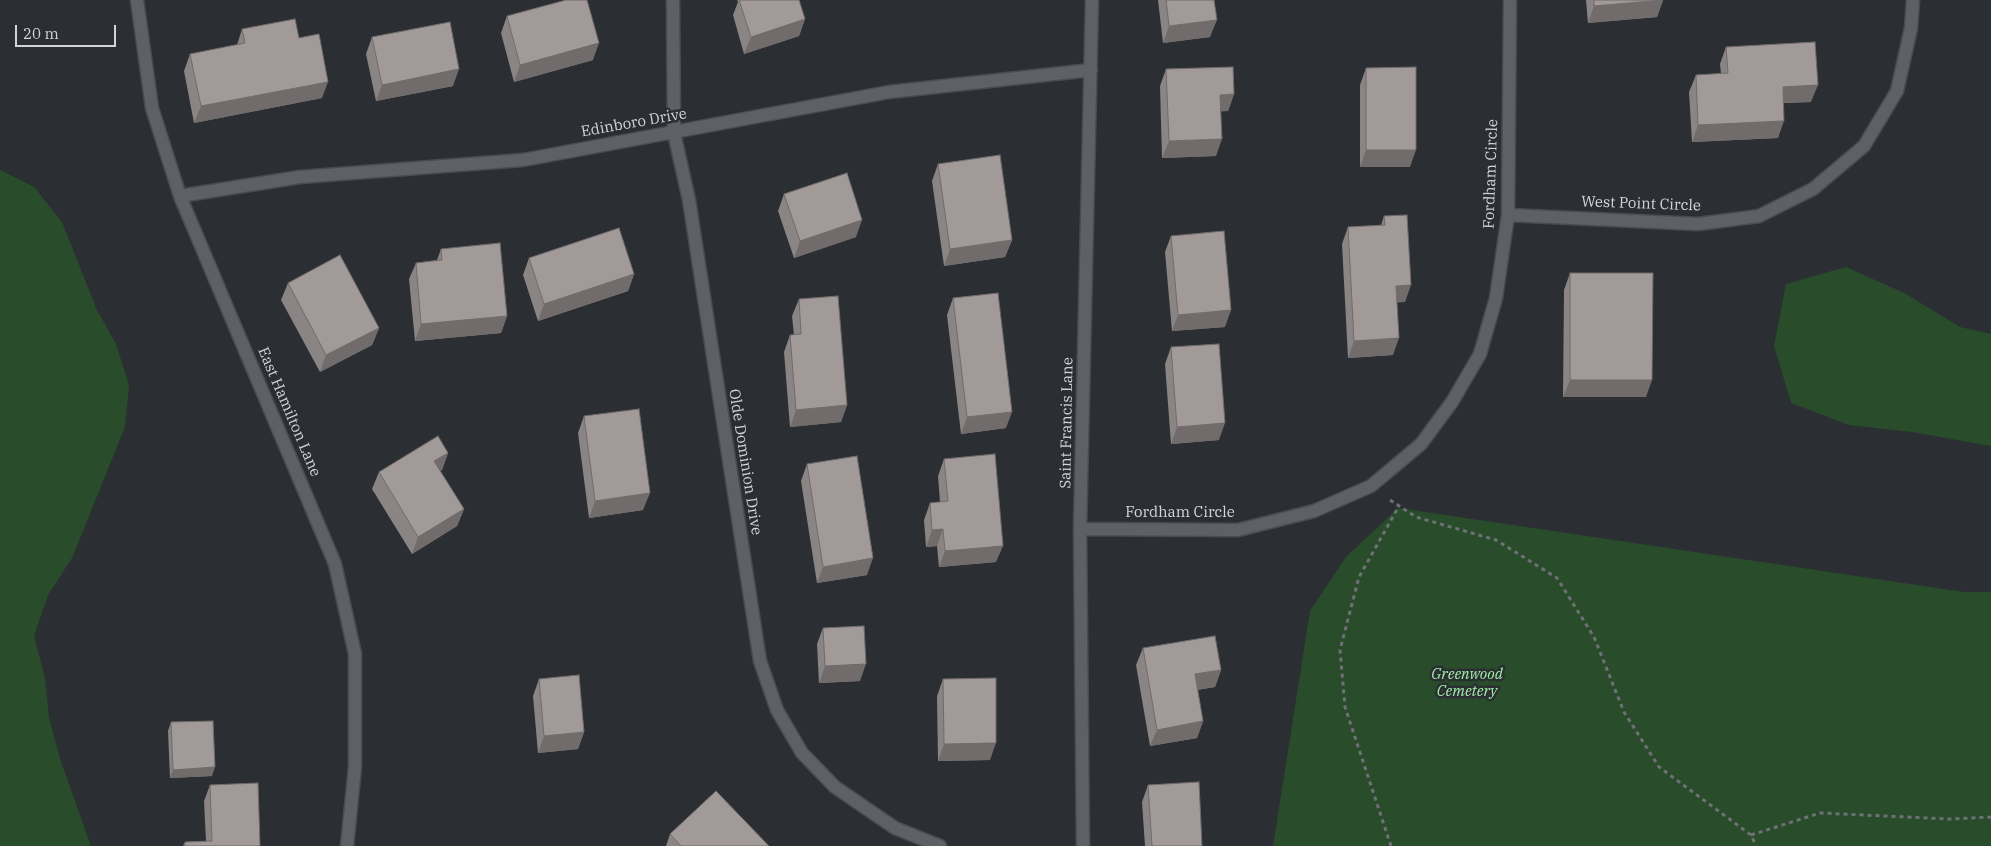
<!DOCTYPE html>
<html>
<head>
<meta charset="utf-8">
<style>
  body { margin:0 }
  #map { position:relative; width:1991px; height:846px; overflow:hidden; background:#2b2f33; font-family:"IBM Plex Serif",serif }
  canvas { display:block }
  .scale { position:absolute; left:15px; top:25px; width:101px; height:22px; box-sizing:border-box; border:2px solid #d2d5d8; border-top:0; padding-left:6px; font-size:15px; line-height:18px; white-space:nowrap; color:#d2d5d8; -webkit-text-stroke:4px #2b2f33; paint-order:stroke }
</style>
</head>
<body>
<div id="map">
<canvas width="1991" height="846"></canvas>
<div class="scale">20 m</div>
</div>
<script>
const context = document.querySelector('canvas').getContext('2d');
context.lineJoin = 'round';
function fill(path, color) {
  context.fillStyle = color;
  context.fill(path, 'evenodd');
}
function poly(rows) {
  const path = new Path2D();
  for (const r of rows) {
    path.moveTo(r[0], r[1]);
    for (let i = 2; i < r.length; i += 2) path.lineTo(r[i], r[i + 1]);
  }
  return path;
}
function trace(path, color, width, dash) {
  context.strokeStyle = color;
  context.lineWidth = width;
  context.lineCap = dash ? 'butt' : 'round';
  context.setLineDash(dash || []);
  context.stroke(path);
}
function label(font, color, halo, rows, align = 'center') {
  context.font = font + ' "IBM Plex Serif",serif';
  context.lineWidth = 5;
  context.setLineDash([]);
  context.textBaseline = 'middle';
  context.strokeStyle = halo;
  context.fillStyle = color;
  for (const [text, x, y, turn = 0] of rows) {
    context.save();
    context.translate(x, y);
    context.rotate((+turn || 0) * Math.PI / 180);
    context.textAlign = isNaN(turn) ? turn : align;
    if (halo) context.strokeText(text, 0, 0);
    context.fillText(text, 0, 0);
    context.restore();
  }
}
fill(poly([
  [0,170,34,187,62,222,96,308,116,344,129,385,125,427,72,558,48,595,34,636,45,678,49,718,60,759,91,846,0,846],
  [1846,267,1904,293,1960,327,1991,334,1991,446,1912,432,1849,425,1791,403,1774,346,1786,284],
  [1398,508,1964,592,1991,592,1991,846,1273,846,1310,611,1346,557]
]), '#294c2b');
const minor = poly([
  [137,0,152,108,180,196,335,564,355,654,355,767,347,846],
  [673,0,674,133,689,200,760,661,777,710,802,753,835,787,895,828,940,846],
  [180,196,300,177,523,160,889,92,1091,70],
  [1508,215,1698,224,1759,216,1813,189,1864,146,1897,91,1911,28,1913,0],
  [1080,529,1238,530,1314,511,1371,486,1421,444,1452,402,1480,354,1496,298,1508,215,1510,0],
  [1083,846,1080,529,1092,0]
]);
trace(minor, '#484c50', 15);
trace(poly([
  [1390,500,1416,517,1496,540,1557,578,1594,637,1624,712,1659,767,1751,835,1756,846],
  [1751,835,1820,813,1950,819,1991,817],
  [1391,846,1345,707,1340,650,1359,577,1399,506]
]), '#6e7175', 3, [4, 4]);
trace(minor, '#5d6166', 12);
fill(poly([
  [737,0,799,0,805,19,799,36,744,54,733,15,738,2],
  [1158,0,1214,0,1210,37,1163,43],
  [1586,0,1663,0,1657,17,1588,23],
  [507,16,593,60,514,82,501,33],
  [242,29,299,38,322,98,194,123,184,71,190,54,237,45],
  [372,37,453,86,376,101,366,54],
  [1726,47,1811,102,1784,103,1778,138,1692,142,1689,92,1696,75,1721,74,1720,64],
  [1366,68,1410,167,1360,167,1360,85],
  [1166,69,1234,94,1228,111,1220,111,1216,156,1162,158,1160,86],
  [938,164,1012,240,1005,257,944,266,932,181],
  [784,194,856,237,794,258,778,211],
  [1384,216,1405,302,1397,302,1393,355,1348,358,1342,244,1348,227,1381,225],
  [1171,236,1225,327,1172,331,1165,252],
  [441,249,507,316,501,333,415,341,409,279,416,263,437,260],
  [529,258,634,274,628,291,538,321,523,275],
  [1570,273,1646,397,1563,397,1564,290],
  [288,283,379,328,372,345,320,372,281,300],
  [953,298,1006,428,961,434,947,315],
  [799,299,847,405,841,422,790,427,784,352,790,335,794,335,792,316],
  [1171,347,1219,440,1171,444,1165,364],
  [584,416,643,510,589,518,578,433],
  [448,453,442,470,440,471,464,509,457,526,412,554,372,489,379,472],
  [944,459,996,562,939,567,937,546,926,547,924,520,930,503,940,502,938,476],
  [807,464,867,575,817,583,801,481],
  [823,628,860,681,819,683,817,644],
  [1143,648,1221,670,1215,687,1197,690,1203,721,1197,738,1150,746,1136,665],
  [539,679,584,732,578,749,538,753,533,696],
  [943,679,990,760,938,761,937,696],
  [171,722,212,776,170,778,168,731],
  [210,785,260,846,183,846,185,842,206,841,204,801],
  [1148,785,1202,846,1145,846,1142,802],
  [670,834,769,846,666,846]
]), '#8b8484');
fill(poly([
  [1663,0,1657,17,1588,23,1594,6],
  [805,19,799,36,744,54,751,37],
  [1217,20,1210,37,1163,43,1169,26],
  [599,43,593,60,514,82,520,65],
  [459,69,453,86,376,101,382,85],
  [328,82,322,98,194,123,201,106],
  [1818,85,1811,102,1777,103,1783,87],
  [1234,94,1228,111,1214,112,1220,95],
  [1784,121,1778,138,1692,142,1698,125],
  [1222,139,1216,156,1162,158,1169,141],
  [1366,150,1416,150,1410,167,1360,167],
  [862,220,856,237,794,258,800,241],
  [1012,240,1005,257,944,266,950,249],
  [634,274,628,291,538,321,544,304],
  [1411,285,1405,302,1390,303,1396,286],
  [1231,310,1225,327,1172,331,1178,315],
  [507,316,501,333,415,341,421,324],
  [379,328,372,345,320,372,326,355],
  [1399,338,1393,355,1348,358,1354,341],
  [1570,380,1652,380,1646,397,1563,397],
  [847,405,841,422,790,427,796,410],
  [1012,412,1006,428,961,434,967,417],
  [1225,423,1219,440,1171,444,1177,427],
  [448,453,442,470,428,478,434,461],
  [650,493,643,510,589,518,595,501],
  [464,509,457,526,412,554,418,537],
  [943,529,937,546,926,547,932,530],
  [1003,546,996,562,939,567,945,551],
  [873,558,867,575,817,583,823,567],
  [866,664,860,681,819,683,825,666],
  [1221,670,1215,687,1189,691,1195,674],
  [1203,721,1197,738,1150,746,1157,730],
  [584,732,578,749,538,753,544,736],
  [996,743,990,760,938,761,944,744],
  [215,767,212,776,170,778,173,770]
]), '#716b6b');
const building = poly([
  [566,0,587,0,599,43,520,65,507,16,566,0],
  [739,0,799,0,805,19,751,37,739,0],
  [1166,0,1214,0,1217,20,1169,26,1166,0],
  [1594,0,1663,0,1594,6,1594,0],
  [295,19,299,38,319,34,328,82,201,106,190,54,245,43,242,29,295,19],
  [450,22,459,69,382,85,372,37,450,22],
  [1815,42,1818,85,1783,87,1784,121,1698,125,1696,75,1728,73,1726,47,1815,42],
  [1233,67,1234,94,1220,95,1222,139,1169,141,1166,69,1233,67],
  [1416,67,1416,150,1366,150,1366,68,1416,67],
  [1000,155,1012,240,950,249,938,164,1000,155],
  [847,173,862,220,800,241,784,194,847,173],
  [1407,215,1411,285,1396,286,1399,338,1354,341,1348,227,1385,225,1384,216,1407,215],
  [619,228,634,274,544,304,529,258,619,228],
  [1224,231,1231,310,1178,315,1171,236,1224,231],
  [500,243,507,316,421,324,416,263,442,260,441,249,500,243],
  [340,255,379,328,326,355,288,283,340,255],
  [1570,273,1653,273,1652,380,1570,380,1570,273],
  [998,293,1012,412,967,417,953,298,998,293],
  [838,296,847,405,796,410,790,335,801,334,799,299,838,296],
  [1219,344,1225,423,1177,427,1171,347,1219,344],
  [639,409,650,493,595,501,584,416,639,409],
  [438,436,448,453,434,461,464,509,418,537,379,472,438,436],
  [995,454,1003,546,945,551,943,529,932,530,930,503,948,501,944,459,995,454],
  [857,456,873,558,823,567,807,464,857,456],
  [864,626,866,664,825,666,823,628,864,626],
  [1215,636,1221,670,1195,674,1203,721,1157,730,1143,648,1215,636],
  [579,675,584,732,544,736,539,679,579,675],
  [996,678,996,743,944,744,943,679,996,678],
  [213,721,215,767,173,770,171,722,213,721],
  [1199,782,1202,846,1152,846,1148,785,1199,782],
  [258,783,260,846,185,846,185,842,212,841,210,785,258,783],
  [716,791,769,846,681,846,670,834,716,791]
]);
fill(building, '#a29999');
trace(building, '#716b6b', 1);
label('15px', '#d2d5d8', '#2b2f33', [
  ["Edinboro Drive",634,123,-10],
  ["Fordham Circle",1491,174,-88],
  ["West Point Circle",1641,204,2],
  ["East Hamilton Lane",289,412,67],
  ["Saint Francis Lane",1067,423,-89],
  ["Olde Dominion Drive",745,462,81],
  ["Fordham Circle",1180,513]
]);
label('italic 15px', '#a1efa5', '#2b2f33', [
  ["Greenwood",1467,675],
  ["Cemetery",1467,692]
]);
</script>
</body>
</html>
